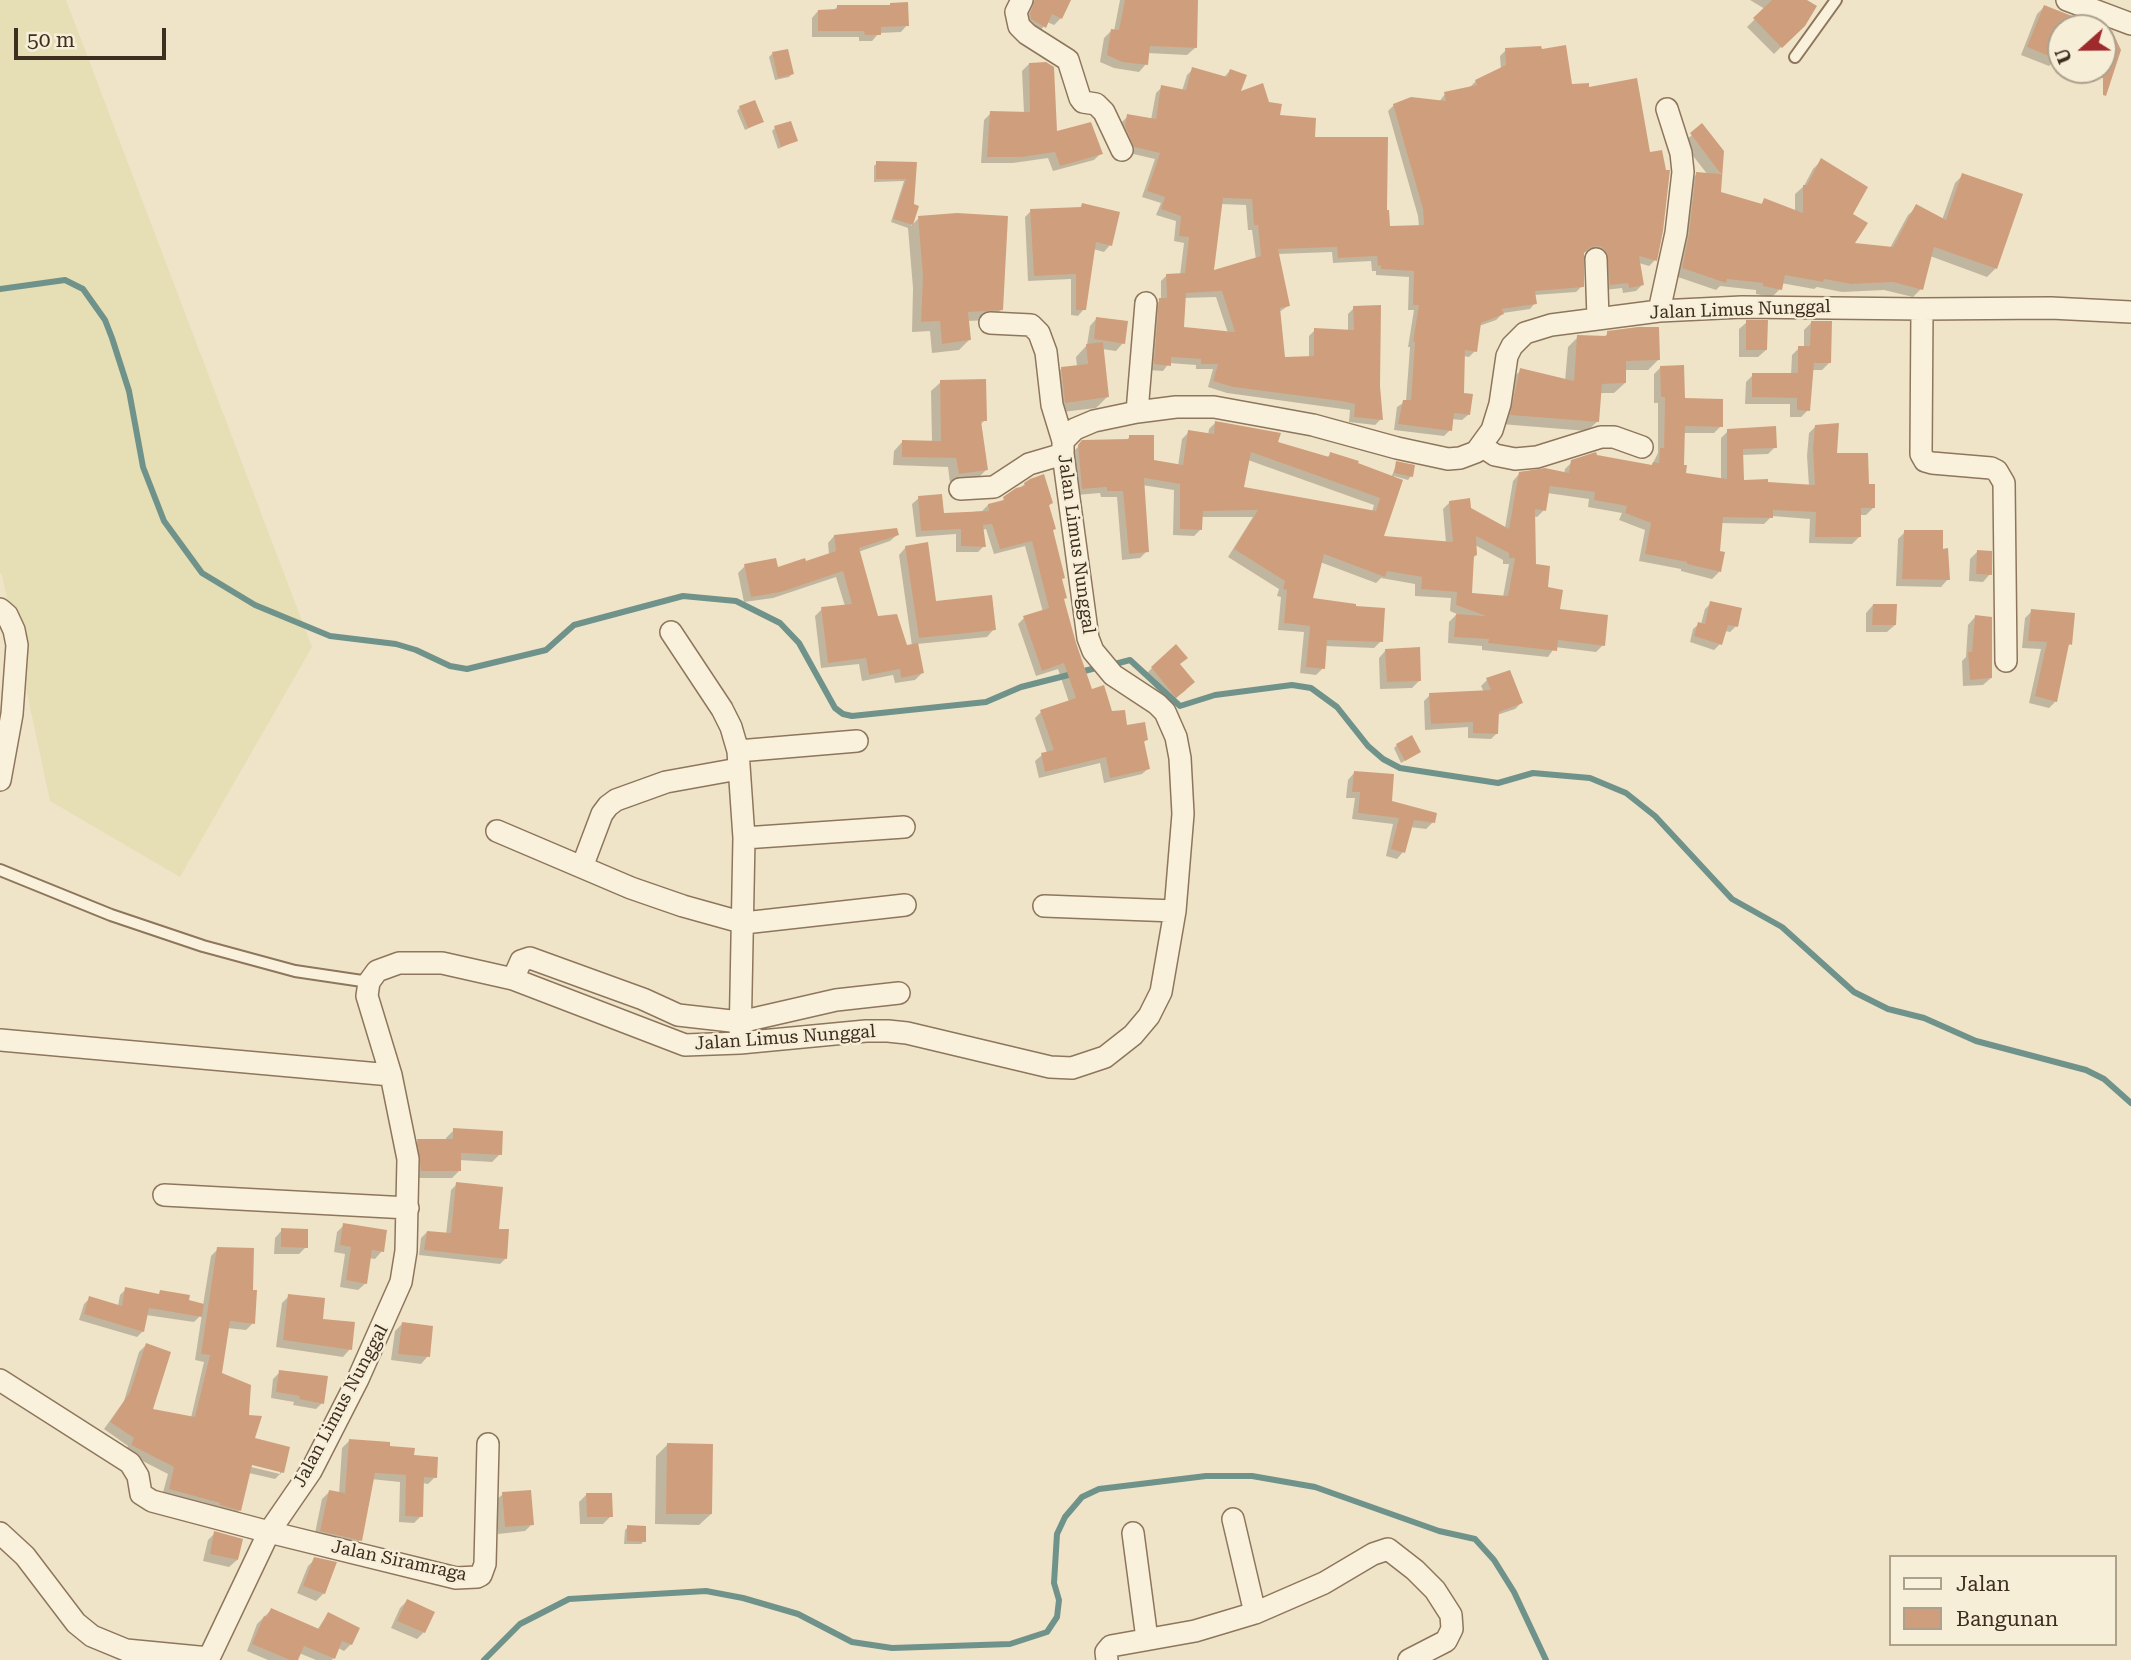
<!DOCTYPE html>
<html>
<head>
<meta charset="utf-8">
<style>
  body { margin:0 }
  #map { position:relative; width:2131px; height:1660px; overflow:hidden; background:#f0e4c8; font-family:"Roboto Serif",serif }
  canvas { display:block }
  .legend { position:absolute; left:1889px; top:1555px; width:228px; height:91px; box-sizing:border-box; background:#f7eed8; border:2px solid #ada18e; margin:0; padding:9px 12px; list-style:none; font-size:21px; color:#3d2e20 }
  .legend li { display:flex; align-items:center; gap:14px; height:35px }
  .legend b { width:35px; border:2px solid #ada18e }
  .north { position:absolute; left:2047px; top:14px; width:70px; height:70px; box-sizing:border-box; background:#f7eed8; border:2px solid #ada18e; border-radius:50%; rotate:249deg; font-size:19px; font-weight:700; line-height:28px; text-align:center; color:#3d2e20 }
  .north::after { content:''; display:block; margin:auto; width:24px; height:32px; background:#9e2a2b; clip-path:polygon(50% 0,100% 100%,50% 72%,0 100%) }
  .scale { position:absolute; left:14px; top:28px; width:152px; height:32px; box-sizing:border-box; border:4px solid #3d2e20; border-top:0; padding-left:9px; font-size:21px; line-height:24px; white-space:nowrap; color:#3d2e20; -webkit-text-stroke:5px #f7eed8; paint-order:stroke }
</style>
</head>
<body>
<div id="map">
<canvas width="2131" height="1660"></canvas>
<ul class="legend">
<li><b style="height:9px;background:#faf1dc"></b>Jalan</li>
<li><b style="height:19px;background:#cf9f7d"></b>Bangunan</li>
</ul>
<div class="north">U</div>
<div class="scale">50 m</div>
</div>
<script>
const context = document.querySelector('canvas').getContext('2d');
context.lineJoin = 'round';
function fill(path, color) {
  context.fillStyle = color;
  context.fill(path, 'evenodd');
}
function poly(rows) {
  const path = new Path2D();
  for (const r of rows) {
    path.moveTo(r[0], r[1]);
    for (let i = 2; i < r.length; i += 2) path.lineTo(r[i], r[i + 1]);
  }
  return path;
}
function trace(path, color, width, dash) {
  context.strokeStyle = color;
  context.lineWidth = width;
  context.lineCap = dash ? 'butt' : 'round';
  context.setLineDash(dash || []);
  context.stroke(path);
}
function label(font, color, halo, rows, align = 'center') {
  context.font = font + ' "Roboto Serif",serif';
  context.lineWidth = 5;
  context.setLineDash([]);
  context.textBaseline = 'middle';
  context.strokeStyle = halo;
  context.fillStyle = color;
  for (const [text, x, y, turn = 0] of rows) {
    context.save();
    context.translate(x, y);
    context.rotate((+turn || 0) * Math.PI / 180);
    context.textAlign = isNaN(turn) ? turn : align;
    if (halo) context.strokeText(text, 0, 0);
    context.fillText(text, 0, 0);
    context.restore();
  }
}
fill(poly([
  [0,0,66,0,312,647,180,877,50,801,2,575,0,573]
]), '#e6deb5');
fill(poly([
  [1029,0,1070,0,1061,18,1054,25,1047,22,1038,34,1023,22,1027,14],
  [1120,0,1196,0,1195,48,1187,55,1147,53,1146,64,1139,72,1114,68,1100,62,1104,38,1111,31,1114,31],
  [1750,0,1803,0,1803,25,1774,54,1747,27,1765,9],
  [837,7,907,25,901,32,879,33,872,41,859,41,859,37,812,37,812,18,818,11,833,11],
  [2044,7,2094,28,2061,28,2061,65,2053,62,2049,66,2021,55,2037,14],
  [2103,31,2105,79,2077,70,2103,70],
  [1506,50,1570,86,1655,260,1649,266,1639,263,1642,285,1636,291,1623,293,1622,288,1605,290,1595,253,1588,251,1582,253,1582,286,1576,292,1534,295,1535,303,1530,309,1503,313,1496,320,1479,326,1475,351,1469,357,1463,356,1462,395,1468,415,1462,420,1451,419,1450,430,1444,436,1394,430,1397,407,1406,401,1410,347,1408,347,1414,310,1408,310,1409,277,1376,275,1376,271,1372,271,1371,261,1333,263,1332,252,1278,254,1288,306,1279,312,1283,359,1309,358,1309,336,1315,330,1348,331,1348,314,1354,308,1379,386,1381,419,1375,425,1349,422,1350,410,1227,393,1208,387,1213,369,1196,369,1196,365,1169,363,1163,371,1149,370,1154,306,1161,300,1161,281,1167,275,1180,275,1184,243,1174,241,1176,221,1156,215,1161,203,1142,197,1155,159,1129,153,1120,133,1122,122,1128,116,1151,120,1156,93,1162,87,1182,91,1187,75,1193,69,1224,77,1230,71,1239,94,1268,103,1278,116,1313,139,1385,211,1388,228,1419,227,1418,216,1388,111,1394,105,1439,102,1445,94,1470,87,1476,81,1501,70,1500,56],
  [1221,204,1246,205,1248,230,1252,230,1256,260,1212,273],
  [1216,297,1228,333,1182,329,1184,298],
  [786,51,792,74,789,77,775,80,769,57,772,54],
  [1029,64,1055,133,1101,153,1094,160,1053,171,1048,158,1013,163,981,163,984,120,991,113,1024,113,1022,71],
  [740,107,762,122,745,130,737,111],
  [1702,126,1722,152,1719,194,1760,205,1765,200,1795,212,1795,194,1804,186,1813,169,1821,161,1851,214,1852,244,1890,248,1908,215,1917,207,1942,220,1955,183,1963,175,2021,196,1995,269,1987,277,1930,256,1921,289,1913,297,1884,290,1842,292,1817,287,1814,289,1781,283,1780,289,1772,297,1756,294,1756,290,1720,286,1716,290,1675,276,1689,182,1697,174,1708,175,1683,143],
  [775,128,796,140,778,149,772,131],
  [877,163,915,164,912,205,917,207,911,226,919,218,1001,310,991,320,967,321,969,340,959,350,932,353,930,331,912,332,913,288,908,228,891,222,904,181,874,182,874,166],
  [1083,205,1110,245,1104,252,1093,249,1084,309,1078,316,1071,315,1071,279,1028,281,1025,217,1031,211,1079,209],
  [1097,318,1123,343,1116,351,1102,349,1107,397,1096,408,1054,413,1050,380,1062,368,1077,367,1076,357,1087,345,1090,326],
  [1747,322,1766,350,1758,357,1739,357,1739,329],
  [1811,323,1829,363,1822,370,1811,370,1808,410,1801,417,1790,417,1790,404,1745,404,1746,382,1753,375,1791,375,1792,355,1799,348,1804,348,1804,330],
  [1608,333,1658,360,1648,370,1625,370,1625,383,1614,393,1600,393,1598,421,1587,431,1501,424,1511,380,1521,370,1565,381,1568,347,1578,337,1603,338],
  [1661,367,1683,400,1721,426,1714,433,1683,433,1682,466,1684,475,1721,480,1721,438,1728,431,1775,447,1768,454,1742,455,1742,481,1809,486,1807,456,1809,433,1816,426,1835,455,1867,486,1873,508,1866,515,1859,515,1859,537,1852,544,1809,543,1810,519,1772,516,1764,524,1721,523,1718,552,1723,554,1719,572,1712,579,1681,571,1681,569,1639,561,1645,530,1619,520,1622,513,1588,507,1589,499,1547,493,1544,510,1537,517,1533,516,1534,565,1558,610,1603,645,1596,652,1555,647,1548,657,1482,650,1482,646,1448,643,1449,622,1457,614,1450,611,1451,598,1415,596,1415,584,1381,578,1376,583,1320,562,1311,599,1381,641,1374,648,1325,646,1323,668,1316,675,1300,673,1304,632,1278,630,1281,597,1277,596,1279,589,1228,557,1253,517,1201,517,1201,529,1194,536,1173,535,1174,490,1142,485,1147,551,1140,558,1122,560,1117,497,1101,497,1100,493,1076,495,1071,454,1083,442,1126,440,1130,437,1152,462,1178,466,1182,439,1189,432,1208,435,1209,429,1216,422,1326,458,1331,454,1391,478,1397,463,1411,476,1408,480,1394,476,1382,538,1446,543,1443,509,1450,502,1470,510,1505,528,1513,481,1520,473,1564,474,1565,469,1572,462,1595,457,1651,467,1658,453,1658,403,1654,403,1654,374],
  [1248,460,1374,505,1372,512,1242,488],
  [1475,545,1503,560,1503,564,1509,564,1503,597,1470,594,1472,559,1476,555],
  [941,382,985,420,980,425,986,470,977,479,950,483,948,467,893,465,894,451,903,441,932,442,931,391],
  [1025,484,1051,503,1048,507,1054,529,1052,531,1062,600,1091,691,1125,727,1146,740,1143,743,1149,768,1142,774,1104,783,1100,763,1039,778,1035,761,1042,755,1047,753,1035,718,1041,712,1069,702,1058,669,1036,676,1018,624,1024,618,1043,612,1025,546,994,554,986,529,982,530,984,546,978,552,956,552,956,534,916,537,912,504,919,498,942,515,982,511,988,505,999,503],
  [1905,532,1941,550,1948,579,1941,587,1896,586,1898,539],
  [897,535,890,541,858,552,876,618,906,647,912,646,899,555,906,547,935,603,994,629,987,637,917,644,922,673,915,680,895,683,893,675,862,681,859,664,821,668,815,616,822,609,845,606,836,577,773,598,744,602,738,573,745,566,777,570,805,563,829,555,828,543,834,536],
  [1977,552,1990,574,1983,582,1969,581,1970,559],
  [1711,603,1736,626,1730,632,1725,631,1720,644,1714,650,1690,642,1693,629,1699,624,1701,624,1705,609],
  [1873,605,1895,625,1887,632,1866,632,1866,613],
  [2032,611,2070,644,2067,647,2056,701,2049,708,2029,703,2041,649,2022,648,2025,618],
  [1975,617,1991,678,1983,685,1963,686,1962,661,1966,657,1968,625],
  [1386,650,1420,680,1412,688,1380,689,1379,658],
  [1178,665,1186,690,1168,704,1145,675,1152,668],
  [1487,680,1521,703,1515,709,1497,715,1497,733,1491,739,1468,738,1468,727,1425,730,1424,701,1430,695,1484,692,1481,686],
  [1397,745,1419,752,1401,763,1394,748],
  [1354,773,1390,802,1433,822,1426,829,1410,827,1403,852,1397,859,1386,856,1393,824,1352,819,1355,798,1346,798,1348,780],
  [454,1130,500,1154,492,1162,459,1160,460,1170,452,1178,414,1178,411,1148,418,1141,446,1141,446,1138],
  [457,1184,497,1230,506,1258,500,1264,419,1255,421,1238,427,1232,446,1235,451,1190],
  [344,1225,382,1251,375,1259,369,1258,366,1283,358,1290,340,1287,345,1254,334,1252,337,1232],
  [282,1230,306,1247,299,1254,274,1254,275,1238],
  [218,1249,253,1323,246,1330,227,1328,220,1374,247,1417,252,1439,282,1472,275,1479,249,1473,240,1510,232,1517,162,1496,168,1474,125,1452,128,1446,104,1429,124,1401,139,1352,146,1345,150,1410,191,1418,204,1362,195,1360,202,1314,194,1322,146,1315,143,1331,137,1337,79,1320,84,1304,90,1298,118,1306,120,1295,126,1289,157,1296,161,1292,203,1305,211,1256],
  [244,1461,280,1470,280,1474,243,1465],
  [289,1296,321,1320,350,1349,343,1357,276,1347,282,1303],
  [402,1324,428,1356,421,1364,391,1360,395,1331],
  [280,1372,322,1403,316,1409,293,1405,294,1402,271,1398,273,1379],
  [349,1441,388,1447,412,1457,435,1477,428,1484,422,1483,421,1516,414,1523,399,1522,400,1482,371,1479,360,1540,353,1547,314,1538,322,1499,329,1492,339,1494,342,1448],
  [667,1445,711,1514,699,1525,655,1524,656,1456],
  [503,1494,532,1524,525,1531,498,1534,495,1501],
  [586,1495,611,1516,603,1524,580,1524,579,1502],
  [628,1527,644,1541,641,1544,624,1544,625,1530],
  [215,1533,237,1560,229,1567,203,1561,208,1540],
  [315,1559,324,1593,316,1601,297,1593,308,1566],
  [407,1601,424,1632,417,1639,391,1628,400,1608],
  [271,1610,317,1630,328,1614,351,1644,344,1651,338,1648,332,1660,316,1660,299,1653,296,1660,268,1660,247,1651,257,1624]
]), '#0003');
trace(poly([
  [0,289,65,280,83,289,105,320,112,338,129,391,143,467,164,521,202,573,255,605,330,636,396,644,416,650,450,666,467,669,546,650,574,625,683,596,736,601,780,623,799,643,835,708,843,714,852,716,986,702,1021,687,1100,667],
  [1111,665,1130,660,1180,706,1215,695,1292,685,1311,688,1337,707,1368,746,1383,759,1400,768,1498,783,1533,773,1590,778,1626,793,1655,816,1732,899,1782,927,1854,992,1888,1009,1924,1018,1976,1041,2086,1070,2104,1079,2131,1103],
  [484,1660,520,1624,569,1599,706,1591,743,1598,798,1614,852,1642,892,1648,1010,1644,1047,1632,1057,1617,1059,1600,1054,1583,1057,1534,1065,1517,1082,1497,1099,1489,1206,1476,1252,1476,1315,1487,1439,1531,1475,1539,1494,1560,1514,1592,1546,1660]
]), '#6f938a', 6);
fill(poly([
  [1035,0,1071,0,1062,19,1052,14,1046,28,1031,19,1030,14],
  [1125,0,1198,0,1197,48,1150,46,1148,65,1122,62,1107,55,1111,29,1119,30],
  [1772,0,1807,0,1817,6,1805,26,1782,48,1753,18],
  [908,2,909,26,881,27,881,35,865,35,864,31,818,31,818,10,837,9,837,5,890,5,890,3],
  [2044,5,2100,27,2100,28,2061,28,2061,61,2027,47],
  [2103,28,2112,31,2121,50,2106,96,2103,95],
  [1566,45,1572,84,1589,83,1589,87,1637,78,1650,152,1662,150,1666,170,1670,170,1663,231,1657,261,1639,256,1644,285,1629,288,1628,283,1610,285,1607,253,1602,247,1595,246,1589,248,1584,253,1584,287,1535,291,1537,304,1502,309,1504,314,1481,323,1477,352,1465,350,1464,393,1473,394,1470,415,1454,413,1452,431,1398,424,1403,400,1411,400,1415,342,1413,341,1419,305,1413,305,1414,271,1381,269,1381,265,1378,266,1377,256,1338,258,1337,247,1278,249,1290,306,1280,308,1285,357,1314,356,1314,328,1354,330,1353,306,1381,305,1380,386,1383,420,1354,417,1355,404,1341,401,1233,387,1213,381,1218,364,1201,364,1201,359,1171,357,1171,366,1154,364,1159,298,1167,298,1166,274,1185,273,1189,237,1179,236,1181,216,1161,209,1165,197,1147,191,1160,153,1134,147,1125,126,1127,114,1156,119,1161,85,1186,90,1192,67,1227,77,1230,69,1247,75,1241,91,1263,83,1269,102,1282,104,1280,115,1316,118,1315,137,1388,137,1387,210,1389,210,1390,226,1424,225,1423,209,1393,104,1411,97,1446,101,1444,92,1477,85,1475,80,1506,65,1505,48,1541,46,1542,49],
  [1223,198,1252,199,1254,225,1258,225,1261,256,1214,270],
  [1222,291,1235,332,1184,327,1186,293],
  [788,49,794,74,778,78,772,52],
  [1046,62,1054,67,1057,131,1091,122,1103,154,1060,166,1055,152,1022,157,987,157,990,111,1030,112,1029,63],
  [755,100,764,122,748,128,739,106],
  [791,121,798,141,781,147,774,126],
  [1702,123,1724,151,1721,192,1762,204,1764,198,1803,213,1803,185,1807,185,1821,158,1868,187,1853,214,1868,223,1855,243,1893,247,1916,204,1946,220,1962,173,2023,194,1997,269,1934,247,1923,290,1893,282,1851,284,1824,279,1823,282,1785,275,1782,290,1763,286,1763,283,1727,279,1726,283,1682,268,1689,234,1696,172,1721,174,1690,133],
  [876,161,917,162,914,204,919,206,913,225,893,219,906,179,876,179],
  [1082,203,1120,212,1112,246,1096,242,1086,310,1076,310,1076,274,1034,276,1030,209,1081,207],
  [957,213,1008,216,1003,310,968,312,971,340,942,344,940,321,921,322,923,276,918,216],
  [1096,317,1128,321,1125,344,1094,339],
  [1746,320,1768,320,1767,350,1746,350],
  [1811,321,1832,321,1831,363,1814,363,1810,411,1797,410,1797,398,1752,397,1752,373,1798,373,1798,346,1810,346],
  [1638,327,1659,327,1660,360,1626,361,1626,383,1602,384,1599,422,1510,415,1520,368,1574,381,1577,335,1607,336,1607,331],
  [1103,342,1109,397,1065,403,1061,367,1088,364,1086,344],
  [1684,365,1685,398,1723,399,1723,427,1685,426,1684,465,1687,465,1686,473,1727,479,1727,429,1776,426,1777,448,1743,449,1744,480,1768,479,1768,482,1815,485,1813,448,1815,425,1839,423,1837,453,1868,453,1869,484,1875,484,1875,508,1861,508,1861,537,1815,537,1816,512,1773,510,1773,518,1723,517,1720,551,1725,552,1721,572,1687,564,1687,562,1645,554,1651,523,1625,513,1627,506,1594,500,1595,492,1550,486,1546,511,1535,509,1536,564,1550,566,1548,587,1563,590,1560,609,1608,615,1605,646,1558,640,1557,651,1488,643,1489,639,1454,637,1456,614,1486,616,1456,605,1457,592,1421,589,1422,577,1387,571,1385,577,1324,554,1313,598,1356,604,1356,606,1385,608,1383,642,1327,640,1325,669,1306,667,1310,626,1284,623,1287,590,1283,589,1285,581,1234,549,1258,510,1203,511,1202,530,1180,529,1180,484,1144,478,1149,552,1129,554,1123,491,1107,491,1107,487,1082,489,1078,445,1082,440,1129,439,1129,435,1154,435,1154,460,1183,465,1188,430,1214,434,1215,421,1281,433,1278,442,1329,457,1330,452,1359,461,1358,463,1403,480,1384,536,1453,542,1449,501,1470,498,1471,508,1509,529,1519,472,1545,468,1569,473,1571,460,1596,452,1597,455,1652,465,1653,462,1659,463,1660,448,1664,448,1665,397,1661,397,1660,366],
  [1251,452,1380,498,1376,511,1244,487],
  [1476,536,1509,553,1509,558,1515,558,1508,596,1472,593,1474,556,1477,555],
  [986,379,987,421,981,421,988,470,959,474,956,458,902,457,902,440,941,441,940,380],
  [1396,461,1415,465,1413,477,1394,473],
  [1044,474,1053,503,1049,505,1056,529,1053,530,1065,578,1062,579,1067,598,1064,599,1076,643,1092,689,1104,685,1112,711,1125,710,1127,725,1145,722,1148,740,1144,741,1150,769,1110,778,1106,757,1045,772,1041,753,1054,750,1040,710,1076,698,1064,663,1042,671,1023,616,1049,608,1032,541,1000,549,992,524,983,525,986,547,961,546,961,529,921,531,918,496,942,494,944,513,989,511,988,504,1004,500,1003,497,1016,488,1025,486,1024,483,1030,479],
  [897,528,899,535,859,548,878,616,897,614,907,645,918,643,924,673,901,678,900,669,869,675,866,658,828,663,821,607,852,604,843,571,781,592,751,597,744,564,776,558,778,567,805,558,806,561,836,551,834,535],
  [1904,530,1943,530,1943,549,1948,548,1950,580,1902,579],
  [928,542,936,601,992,595,996,630,919,638,905,546],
  [1977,550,1992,551,1992,575,1976,574],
  [1710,601,1742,608,1738,627,1728,625,1722,645,1694,636,1698,622,1705,624],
  [1873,604,1897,604,1896,625,1872,625],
  [2031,609,2075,613,2072,645,2069,644,2057,702,2035,696,2047,642,2028,641],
  [1975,615,1992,617,1992,678,1970,680,1968,652,1972,652],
  [1176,644,1188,658,1180,664,1195,682,1176,698,1151,667],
  [1420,647,1421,681,1387,682,1385,649],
  [1510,670,1523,703,1499,712,1498,734,1473,733,1473,722,1431,724,1429,693,1491,690,1486,678],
  [1412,735,1421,752,1405,761,1396,744],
  [1354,771,1394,774,1392,801,1437,813,1435,823,1414,820,1405,853,1391,849,1399,818,1358,813,1360,792,1352,792],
  [453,1128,503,1131,502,1155,461,1153,461,1171,421,1171,417,1139,453,1139],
  [456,1182,503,1187,499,1229,509,1229,507,1259,424,1250,427,1231,451,1233],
  [343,1223,387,1230,384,1252,372,1250,367,1284,346,1280,351,1247,340,1245],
  [281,1228,308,1229,308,1248,281,1247],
  [217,1247,254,1248,253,1290,257,1290,255,1324,230,1321,222,1373,251,1385,249,1415,262,1416,255,1438,290,1447,284,1473,252,1465,241,1511,220,1505,220,1503,169,1489,174,1467,131,1445,134,1438,110,1422,130,1392,146,1343,171,1352,153,1409,195,1417,210,1355,201,1354],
  [125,1287,159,1294,160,1290,190,1295,189,1300,204,1304,202,1317,149,1308,144,1332,84,1314,89,1296,122,1306],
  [288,1294,325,1298,323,1319,355,1322,352,1350,283,1340],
  [402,1322,433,1326,430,1357,398,1354],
  [279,1370,328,1376,324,1404,299,1399,300,1396,276,1392],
  [349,1439,390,1442,390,1446,415,1448,414,1455,438,1457,437,1478,424,1477,423,1517,405,1516,406,1475,375,1473,362,1541,320,1531,329,1490,345,1493],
  [667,1443,713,1444,712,1514,666,1514],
  [531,1490,534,1525,505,1527,502,1492],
  [586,1493,612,1493,613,1517,587,1517],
  [627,1525,646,1526,646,1542,627,1541],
  [214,1531,243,1539,238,1560,210,1554],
  [314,1557,337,1562,325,1594,303,1586],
  [407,1599,435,1612,425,1633,397,1621],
  [271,1608,319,1629,328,1612,360,1628,352,1645,342,1641,335,1659,304,1646,298,1660,290,1660,252,1644,264,1616,267,1617]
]), '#cf9f7d');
const lane = poly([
  [1795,57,1836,0],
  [0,870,111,915,203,946,295,971,369,982]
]);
const street = poly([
  [1022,0,1016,12,1019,26,1027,34,1068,60,1080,98,1083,102,1096,104,1104,112,1122,150],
  [2067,0,2131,24],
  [1596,259,1598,318],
  [1922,309,1921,454,1925,461,1932,463,1991,468,1997,471,2004,483,2006,661],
  [1659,311,1676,233,1683,172,1681,153,1667,109],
  [990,323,1031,325,1039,333,1046,352,1052,405,1063,441],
  [1137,412,1146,303],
  [1483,447,1495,455,1515,459,1537,457,1601,437,1614,437,1642,447],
  [960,489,994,487,1029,464,1063,454],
  [0,609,7,615,14,630,17,645,12,714,0,780],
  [671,632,722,709,731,727,738,751,744,838,740,1043],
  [738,751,857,741],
  [497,831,631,888,683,906,744,923,905,905],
  [744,838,904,827],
  [582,867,602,814,608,806,616,800,666,782,738,769],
  [1044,906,1175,911],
  [513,979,521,961,530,958,643,999,678,1015,740,1022,836,1000,899,993],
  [0,1040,391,1075],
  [164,1195,408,1208],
  [0,1380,130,1463,138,1476,141,1494,152,1501,269,1532,456,1578,477,1577,481,1575,485,1564,488,1444],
  [1233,1519,1255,1613],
  [0,1533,25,1556,76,1623,92,1636,126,1650,209,1658],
  [1133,1533,1147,1639],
  [208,1660,269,1532,311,1471,358,1379,401,1282,406,1251,408,1159,391,1075,367,996,369,982,377,971,399,963,442,963,513,979,685,1045,740,1043,866,1031,888,1031,907,1033,1050,1067,1072,1068,1105,1057,1133,1035,1149,1016,1161,992,1175,911,1183,814,1180,758,1176,737,1165,712,1157,704,1113,675,1093,651,1088,638,1063,454,1063,441,1075,429,1094,421,1137,412,1176,407,1214,407,1313,425,1397,448,1448,459,1460,458,1476,452,1492,430,1500,404,1507,356,1512,346,1525,333,1551,325,1659,311,1742,307,1922,309,2051,308,2131,312],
  [1107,1660,1106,1652,1111,1646,1195,1631,1255,1613,1324,1583,1373,1554,1388,1549,1415,1570,1435,1590,1451,1615,1452,1629,1446,1641,1409,1660]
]);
trace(lane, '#8d765c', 14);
trace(street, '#8d765c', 24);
trace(lane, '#faf1dc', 10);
trace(street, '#faf1dc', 21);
label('18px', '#3d2e20', '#f7eed8', [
  ["Jalan Limus Nunggal",1740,310,-2],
  ["Jalan Limus Nunggal",1076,544,82],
  ["Jalan Limus Nunggal",785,1038,-4],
  ["Jalan Limus Nunggal",341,1406,-62],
  ["Jalan Siramraga",399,1561,12]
]);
</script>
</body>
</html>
